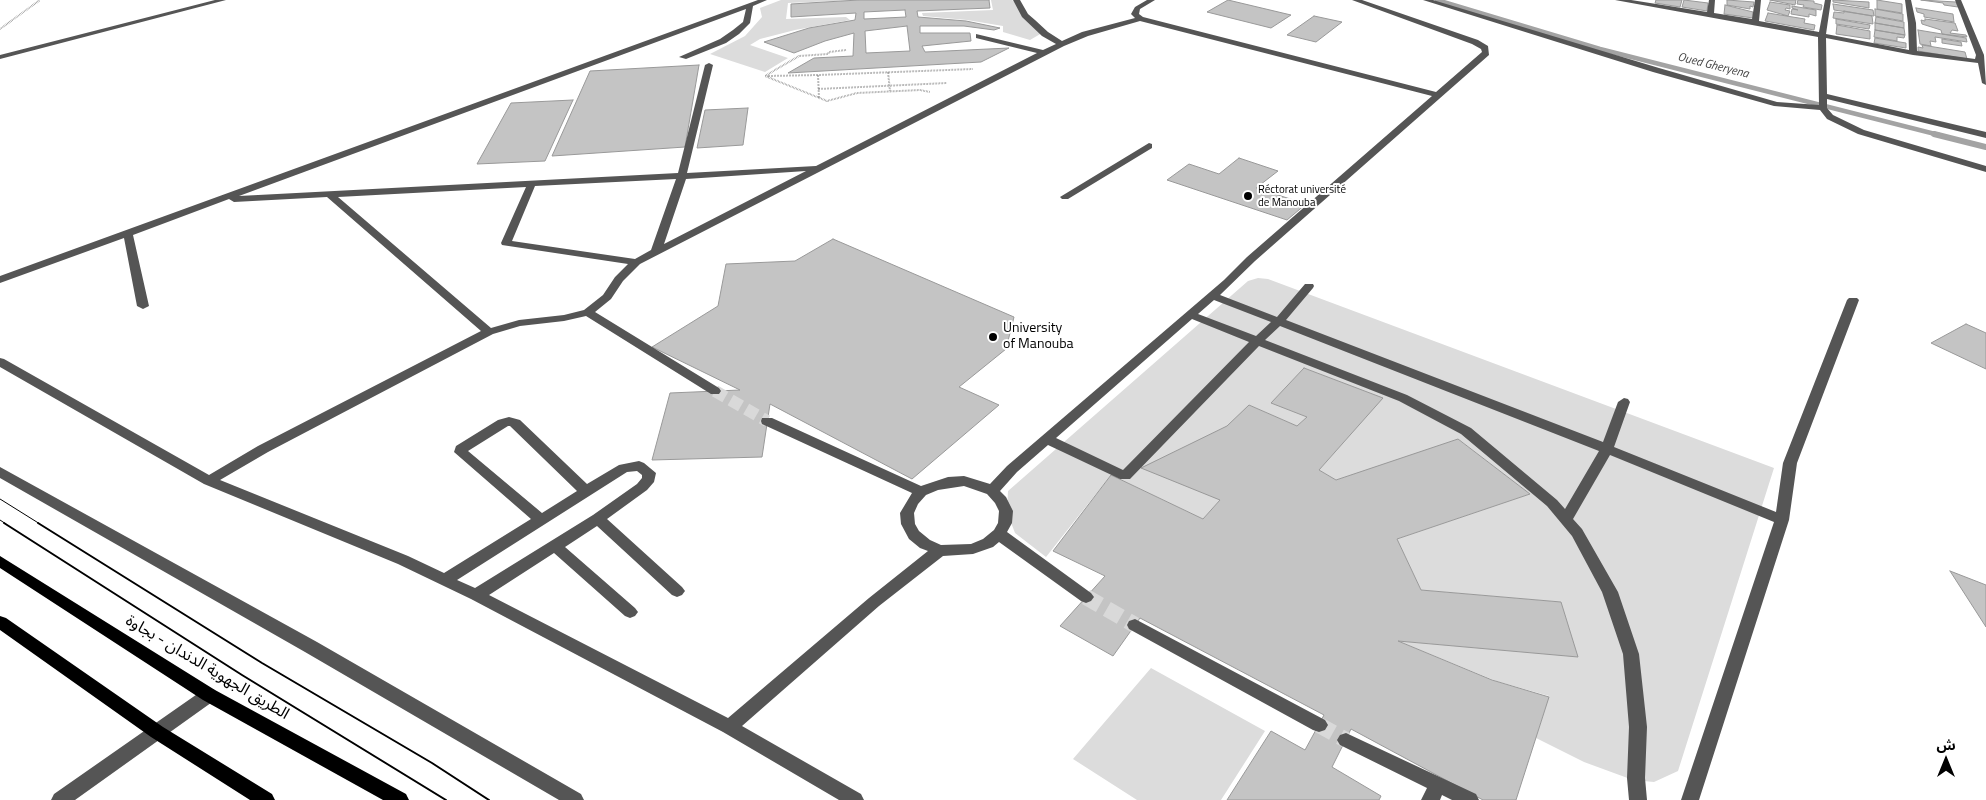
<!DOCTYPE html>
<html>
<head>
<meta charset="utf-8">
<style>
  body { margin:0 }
  #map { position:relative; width:1986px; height:800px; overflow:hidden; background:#fff; font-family:"Titillium Web","Noto Sans Arabic",sans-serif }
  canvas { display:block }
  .north { position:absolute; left:1921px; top:735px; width:50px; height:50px; -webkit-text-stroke:4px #fff; paint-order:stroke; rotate:0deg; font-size:14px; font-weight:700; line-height:20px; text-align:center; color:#000 }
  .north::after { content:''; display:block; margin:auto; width:18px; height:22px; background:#000; clip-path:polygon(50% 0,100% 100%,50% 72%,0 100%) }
</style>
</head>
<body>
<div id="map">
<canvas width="1986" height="800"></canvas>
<div class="north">ش</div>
</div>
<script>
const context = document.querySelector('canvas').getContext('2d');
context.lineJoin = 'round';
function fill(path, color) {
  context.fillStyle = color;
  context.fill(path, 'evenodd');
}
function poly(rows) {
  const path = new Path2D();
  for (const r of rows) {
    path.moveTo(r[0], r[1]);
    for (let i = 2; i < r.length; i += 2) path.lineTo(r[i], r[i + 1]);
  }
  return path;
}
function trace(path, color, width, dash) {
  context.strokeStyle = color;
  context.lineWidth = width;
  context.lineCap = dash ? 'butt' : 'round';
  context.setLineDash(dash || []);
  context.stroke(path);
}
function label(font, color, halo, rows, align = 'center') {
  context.font = font + ' "Titillium Web","Noto Sans Arabic",sans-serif';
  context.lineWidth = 4;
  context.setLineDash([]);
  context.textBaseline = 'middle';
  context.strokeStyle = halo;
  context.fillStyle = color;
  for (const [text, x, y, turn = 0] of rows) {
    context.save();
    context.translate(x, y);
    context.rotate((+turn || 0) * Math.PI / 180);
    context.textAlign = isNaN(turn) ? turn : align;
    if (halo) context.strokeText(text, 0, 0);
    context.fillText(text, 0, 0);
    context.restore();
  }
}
fill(poly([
  [781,0,857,0,788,3,786,19,846,17,850,20,795,30,760,39,750,45,788,58,765,72,710,54,745,36,762,17,760,8],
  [991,0,1012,0,1022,8,1042,33,1030,40,1003,32,1003,26,967,20,923,16,922,13,993,10],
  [1258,278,1268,279,1774,468,1678,771,1654,782,1633,780,1584,762,1536,738,1549,696,1496,681,1398,641,1577,656,1561,602,1421,590,1397,539,1530,494,1461,441,1336,480,1319,470,1382,398,1304,368,1272,403,1307,417,1297,426,1249,405,1220,500,1203,519,1111,475,1046,557,1015,533,1007,512,1008,491,1248,281],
  [1151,668,1265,731,1221,800,1137,800,1073,759]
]), '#dcdcdc');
trace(poly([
  [1437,0,1600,49,1939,135]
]), '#a3a3a3', 4.5);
trace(poly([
  [1934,134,1986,147]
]), '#a3a3a3', 6);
const building = poly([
  [989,0,990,8,917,11,918,17,966,21,1000,28,994,30,964,26,920,26,920,33,970,33,971,41,922,46,925,52,1009,48,981,62,788,73,814,58,853,56,854,33,825,41,794,53,764,42,809,28,855,20,856,13,791,17,791,4,859,0,989,0],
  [905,10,906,17,864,19,864,12,905,10],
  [907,26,910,51,866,53,865,31,907,26],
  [1228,0,1291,15,1271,28,1207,12,1228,0],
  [1656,0,1682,0,1680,7,1655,3,1656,0],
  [1684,0,1708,3,1707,11,1682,7,1684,0],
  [1727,0,1754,2,1753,7,1750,6,1750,9,1727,5,1727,0],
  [1770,0,1796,0,1795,5,1770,0],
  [1798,0,1814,1,1814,3,1822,5,1821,10,1803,7,1804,5,1797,4,1798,0],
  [1833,0,1869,2,1869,8,1833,2,1833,0],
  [1877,0,1902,4,1902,13,1877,9,1877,0],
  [1921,0,1956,2,1958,7,1944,5,1943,3,1921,0],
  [1770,2,1790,5,1790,9,1786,8,1785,10,1790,11,1788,16,1767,10,1770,2],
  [1833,4,1873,10,1874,16,1834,10,1833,4],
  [1725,5,1753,12,1753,18,1724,14,1725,5],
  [1792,6,1816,10,1816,16,1809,14,1809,17,1791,14,1792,9,1798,10,1792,8,1792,6],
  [1916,8,1953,14,1954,22,1924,17,1924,14,1917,12,1916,8],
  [1875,9,1903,14,1903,21,1875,16,1875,9],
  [1844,11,1872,16,1873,24,1833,18,1834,12,1844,13,1844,11],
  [1768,13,1805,19,1804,23,1815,25,1814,30,1765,21,1768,13],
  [1314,16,1342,22,1316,42,1287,35,1314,16],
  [1876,17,1904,22,1904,28,1875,23,1876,17],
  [1836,19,1870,25,1869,29,1836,24,1836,19],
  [1925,19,1955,23,1958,31,1952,30,1950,33,1966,35,1967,37,1942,34,1941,30,1922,24,1921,20,1925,21,1925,19],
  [1875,23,1904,28,1905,35,1875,30,1875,23],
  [1837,25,1870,31,1870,39,1836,34,1837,25],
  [1875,30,1905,35,1904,38,1897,37,1897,41,1874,37,1875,30],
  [1918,30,1966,38,1967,42,1935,37,1936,42,1930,41,1931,46,1920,44,1918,30],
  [1875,38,1906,43,1906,48,1874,43,1875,38],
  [1942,39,1961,42,1962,46,1942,43,1942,39],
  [1922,45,1965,52,1967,59,1918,51,1918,47,1923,48,1922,45],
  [699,65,685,147,552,156,590,71,699,65],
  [573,100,545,161,477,164,511,103,573,100],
  [748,108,743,145,697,148,705,110,748,108],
  [1239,158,1278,171,1256,188,1306,204,1287,220,1167,180,1189,164,1219,174,1239,158],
  [833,239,1014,317,1006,349,959,387,999,405,912,479,770,404,762,457,652,460,670,393,740,390,652,347,718,306,726,264,795,261,833,239],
  [1966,324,1986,333,1986,369,1931,343,1966,324],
  [1304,368,1383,398,1319,470,1336,480,1458,439,1530,494,1397,539,1421,590,1561,602,1578,657,1398,641,1492,680,1549,697,1516,800,1483,800,1351,729,1332,767,1381,796,1379,800,1227,800,1271,731,1305,750,1324,715,1140,618,1113,656,1060,626,1105,576,1053,551,1111,475,1203,519,1220,500,1141,468,1227,426,1249,405,1297,426,1307,417,1271,403,1304,368],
  [1950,571,1986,585,1986,627,1950,571]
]);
fill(building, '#c4c4c4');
trace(building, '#999', 1);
trace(poly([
  [715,391,767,421]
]), '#d9d9d9', 12, [12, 6]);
trace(poly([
  [1086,597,1135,625],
  [1319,725,1346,740]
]), '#d9d9d9', 16, [16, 8]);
trace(poly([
  [0,29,40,0],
  [846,50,829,52,828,54,799,56,765,76,827,101,857,93,920,90,930,92],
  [888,72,890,91],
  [768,76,818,75],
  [818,89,947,83],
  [819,98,818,75,973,69]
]), '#777', 2, [0.5, 1]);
fill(poly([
  [215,0,226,0,0,59,0,55,215,0],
  [758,0,767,0,753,6,750,23,739,34,726,43,686,59,679,57,720,39,733,30,743,22,746,9,239,196,678,173,705,65,709,63,713,65,687,173,816,166,1037,53,976,38,976,34,1043,50,1056,44,1042,36,1022,17,1013,0,1020,0,1028,14,1035,20,1048,32,1062,41,1082,32,1135,18,1131,14,1135,7,1147,0,1155,0,1140,9,1139,14,1143,17,1436,92,1482,52,1481,49,1472,44,1352,0,1362,0,1478,40,1488,46,1489,55,1255,261,1220,295,1277,317,1305,284,1313,284,1314,286,1313,288,1286,320,1603,442,1618,402,1624,398,1628,399,1630,402,1614,447,1776,512,1783,463,1847,300,1849,298,1857,298,1859,300,1797,463,1789,520,1699,800,1681,800,1774,522,1610,455,1573,519,1582,529,1618,592,1639,654,1647,727,1645,778,1647,800,1629,800,1627,778,1629,727,1623,654,1602,592,1572,536,1547,506,1461,434,1399,401,1259,346,1130,479,1120,479,1048,445,1017,472,1000,491,1006,497,1013,511,1012,523,1007,532,1091,593,1094,597,1091,601,1086,603,1081,601,999,542,993,547,973,554,943,556,879,606,742,726,861,794,864,800,839,800,723,732,471,599,398,564,204,484,0,367,0,358,4,359,209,475,258,446,481,331,327,197,234,202,229,199,133,235,149,306,143,309,137,306,124,238,0,283,0,276,758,0],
  [1140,21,1432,96,1247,257,1224,280,1007,466,990,484,964,476,948,477,921,486,772,418,762,418,761,421,762,424,912,493,900,513,901,524,909,539,920,548,928,551,869,598,728,718,489,595,554,553,625,616,630,618,635,616,638,612,635,608,565,547,597,526,672,595,677,597,682,595,685,591,682,587,607,519,647,490,654,482,656,473,644,463,639,461,619,465,587,484,520,420,509,417,498,420,456,446,454,452,531,519,444,573,408,556,220,480,268,452,493,334,520,326,564,321,586,316,711,394,719,394,721,391,719,388,595,312,611,299,623,281,640,264,1064,46,1088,36,1140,21],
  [806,171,664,244,686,179,806,171],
  [676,179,651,250,635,259,512,241,535,186,676,179],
  [526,187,501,243,502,245,628,264,615,277,603,295,584,310,564,315,519,320,491,328,338,197,526,187],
  [1214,300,1271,322,1256,336,1198,314,1214,300],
  [1192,319,1249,342,1123,470,1056,438,1192,319],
  [1280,326,1599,451,1565,509,1557,500,1471,428,1407,395,1265,340,1280,326],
  [508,426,510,426,577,491,542,513,468,451,508,426],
  [637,471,642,475,642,478,637,484,593,515,475,588,457,580,627,472,637,471],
  [964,486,987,494,995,503,999,511,998,523,994,530,983,539,971,544,941,545,930,540,919,531,915,524,914,513,918,504,926,495,938,490,964,486],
  [1423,0,1433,0,1659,68,1777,102,1819,105,1818,37,1615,0,1631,0,1707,12,1709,0,1715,0,1714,13,1752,19,1755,0,1761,0,1759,21,1819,32,1825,0,1831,0,1826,34,1909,50,1908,23,1905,0,1911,0,1916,23,1917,51,1975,59,1976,55,1955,0,1961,0,1984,55,1986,85,1982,83,1978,63,1913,55,1826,38,1827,94,1986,132,1986,138,1827,99,1827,108,1833,115,1864,130,1986,166,1986,172,1858,134,1827,119,1820,110,1774,106,1653,72,1423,0],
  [1149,143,1152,144,1152,148,1068,199,1062,199,1060,197,1149,143],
  [0,467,317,642,581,794,584,800,559,800,305,652,0,478,0,467],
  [1135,619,1325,720,1328,725,1325,730,1319,732,1313,730,1129,629,1127,625,1129,621,1135,619],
  [209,688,215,690,217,695,215,700,75,800,51,800,54,794,203,690,209,688],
  [1346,733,1476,794,1479,800,1452,800,1442,795,1440,800,1421,800,1427,788,1340,745,1337,740,1340,735,1346,733]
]), '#555');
fill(poly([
  [0,556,215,690,406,794,409,800,383,800,203,700,0,568,0,556],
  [0,616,6,618,163,727,272,794,275,800,250,800,151,737,0,630,0,616]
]), '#000');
trace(poly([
  [0,499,40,524],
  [0,520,6,524]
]), '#000', 1);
trace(poly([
  [4,523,242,675,446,800],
  [38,523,262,663,432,763,489,800]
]), '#000', 2);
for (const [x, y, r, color] of [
  [1248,196,5,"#000"],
  [993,337,5,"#000"]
]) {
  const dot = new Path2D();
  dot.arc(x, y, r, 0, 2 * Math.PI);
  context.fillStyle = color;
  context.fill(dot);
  trace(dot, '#fff', 2);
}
label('11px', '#000', '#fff', [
  ["Réctorat université",1258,190],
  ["de Manouba",1258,203]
], 'left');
label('italic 12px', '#444', '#fff', [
  ["Oued Gheryena",1713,66,14]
]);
label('14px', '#000', '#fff', [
  ["University",1003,329],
  ["of Manouba",1003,345]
], 'left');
label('16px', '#000', '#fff', [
  ["الطريق الجهوية الدندان - بجاوة",207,668,31]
]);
</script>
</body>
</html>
